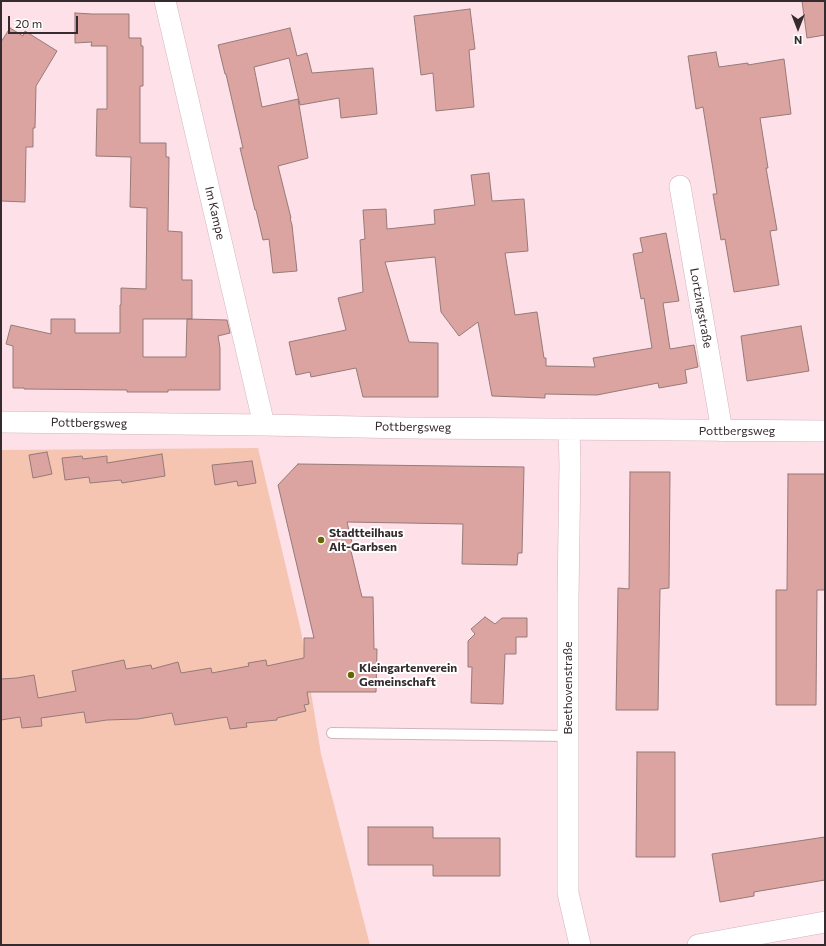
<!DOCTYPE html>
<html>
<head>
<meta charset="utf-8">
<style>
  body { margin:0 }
  #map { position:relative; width:826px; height:946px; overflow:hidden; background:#fde0e8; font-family:Commissioner,sans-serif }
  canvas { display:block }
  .frame { position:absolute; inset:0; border:2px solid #352a2d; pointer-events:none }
  .north { position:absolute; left:778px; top:8px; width:40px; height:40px; -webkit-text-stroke:3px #fff; paint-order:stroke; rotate:180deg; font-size:11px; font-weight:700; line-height:16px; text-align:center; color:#352a2d }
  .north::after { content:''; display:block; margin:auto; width:14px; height:18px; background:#352a2d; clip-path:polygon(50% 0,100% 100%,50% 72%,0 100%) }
  .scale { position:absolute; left:8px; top:16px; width:70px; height:18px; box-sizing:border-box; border:2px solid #352a2d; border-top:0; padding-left:5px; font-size:12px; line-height:14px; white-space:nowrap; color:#352a2d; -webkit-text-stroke:3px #fff; paint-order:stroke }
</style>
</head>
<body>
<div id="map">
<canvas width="826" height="946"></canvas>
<div class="frame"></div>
<div class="north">N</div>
<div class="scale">20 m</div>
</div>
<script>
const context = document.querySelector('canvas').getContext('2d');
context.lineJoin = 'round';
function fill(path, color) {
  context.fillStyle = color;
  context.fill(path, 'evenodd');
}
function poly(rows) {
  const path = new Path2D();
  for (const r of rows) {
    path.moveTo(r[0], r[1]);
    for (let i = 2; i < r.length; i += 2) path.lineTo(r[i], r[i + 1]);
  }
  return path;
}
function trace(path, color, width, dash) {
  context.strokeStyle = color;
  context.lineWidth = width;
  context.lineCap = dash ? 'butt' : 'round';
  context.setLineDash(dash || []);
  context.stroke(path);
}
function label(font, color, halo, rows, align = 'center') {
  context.font = font + ' Commissioner,sans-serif';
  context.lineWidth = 4;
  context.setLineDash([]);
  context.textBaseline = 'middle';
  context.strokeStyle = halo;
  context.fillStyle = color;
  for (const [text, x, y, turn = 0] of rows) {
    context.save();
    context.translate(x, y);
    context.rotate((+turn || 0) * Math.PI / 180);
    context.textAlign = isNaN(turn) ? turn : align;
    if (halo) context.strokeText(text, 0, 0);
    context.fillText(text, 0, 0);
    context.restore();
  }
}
fill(poly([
  [258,448,301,631,321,754,370,945,1,945,1,450]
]), '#f5c5b1');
const building = poly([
  [802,1,825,1,825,35,807,38,802,1],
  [470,9,475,49,469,50,474,107,436,111,433,73,421,75,414,16,470,9],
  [75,13,92,14,129,14,129,38,141,38,141,46,143,46,143,86,140,86,140,143,166,143,166,157,169,157,168,231,182,232,182,280,192,280,192,319,143,319,143,357,186,357,187,319,227,320,230,333,218,336,220,348,220,390,168,390,168,392,127,392,127,390,24,389,24,388,13,388,13,346,6,344,11,325,51,334,51,319,75,319,75,333,120,333,120,305,121,305,121,288,146,289,147,208,130,207,131,157,96,156,97,109,107,109,107,46,91,46,92,42,75,43,75,13],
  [10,28,23,36,25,31,57,51,36,86,35,128,33,128,33,147,26,147,25,202,1,201,1,42,10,28],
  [290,28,297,56,307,53,312,73,373,68,377,114,341,118,339,98,300,105,289,58,254,67,262,107,298,99,308,158,278,166,291,218,290,218,292,225,297,271,273,273,269,239,263,240,256,210,255,210,240,148,243,148,226,74,225,74,218,45,290,28],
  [716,52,719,67,748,63,748,65,784,59,791,114,760,118,768,168,766,168,777,230,770,231,779,285,734,292,725,239,721,240,713,194,717,194,703,107,696,109,688,56,716,52],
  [489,173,492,201,524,199,528,251,505,253,515,315,537,312,544,358,546,358,546,366,595,367,593,358,652,348,644,298,641,299,633,254,643,252,640,238,666,233,679,301,663,303,670,349,694,345,698,367,685,370,687,383,659,388,658,383,597,395,545,394,545,398,492,396,478,322,459,336,441,312,435,257,385,262,409,342,438,343,438,397,363,397,356,368,311,377,310,372,296,375,289,342,346,330,338,298,363,292,360,240,365,239,363,210,386,209,387,229,435,224,434,210,475,205,471,175,489,173],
  [801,326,809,371,747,381,741,336,801,326],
  [47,452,52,474,33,478,29,455,47,452],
  [162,454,165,476,122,483,121,480,90,483,89,477,65,480,62,458,82,456,83,459,107,456,107,463,162,454],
  [252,461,256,483,238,486,237,481,215,485,212,465,252,461],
  [298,464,524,467,522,553,518,553,517,565,462,564,463,524,347,522,353,547,350,547,362,597,373,597,374,649,377,649,376,692,307,692,309,704,304,705,306,711,277,718,277,720,246,723,247,727,230,729,227,717,175,725,172,713,138,719,107,720,86,723,84,712,41,718,42,726,22,728,20,717,1,720,1,679,17,678,34,675,38,698,76,691,72,671,124,660,126,669,151,665,152,669,178,662,181,673,211,668,212,673,249,666,248,663,266,660,267,666,304,658,304,638,314,638,278,485,298,464],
  [630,472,670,472,669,588,660,589,658,710,616,710,618,588,629,589,630,472],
  [788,474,825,474,825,590,817,590,816,705,776,705,776,590,787,590,788,474],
  [485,617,495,624,502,618,527,618,527,637,516,637,516,654,505,654,503,704,471,703,472,667,468,667,468,641,475,634,471,629,485,617],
  [637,752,675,752,675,857,636,857,637,752],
  [368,827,433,827,433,838,500,838,500,876,433,876,433,865,368,865,368,827],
  [825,837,825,880,754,892,754,896,720,902,712,854,825,837]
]);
fill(building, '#dca4a1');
trace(building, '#957a78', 1);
const lane = poly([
  [332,733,568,736]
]);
const street = poly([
  [165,1,264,425],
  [680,186,722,431],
  [1,422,264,425,407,428,825,431],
  [569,429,570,465,568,598,568,893,580,945],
  [698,945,825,922]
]);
trace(lane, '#d1b4bc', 12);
trace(street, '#d1b4bc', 22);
trace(lane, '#fff', 10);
trace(street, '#fff', 21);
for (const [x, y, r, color] of [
  [321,540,4,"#676600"],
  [351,675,4,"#676600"]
]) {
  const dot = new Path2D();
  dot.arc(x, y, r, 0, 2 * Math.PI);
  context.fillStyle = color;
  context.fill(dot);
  trace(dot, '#fff', 1.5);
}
label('12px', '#352a2d', '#fff', [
  ["Im Kampe",215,213,77],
  ["Lortzingstraße",701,308,80],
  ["Pottbergsweg",89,423,1],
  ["Pottbergsweg",413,427,1],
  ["Pottbergsweg",737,431],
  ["Beethovenstraße",568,688,-90]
]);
label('bold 12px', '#352a2d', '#fff', [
  ["Stadtteilhaus",329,533],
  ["Alt-Garbsen",329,547],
  ["Kleingartenverein",359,668],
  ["Gemeinschaft",359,682]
], 'left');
</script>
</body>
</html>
